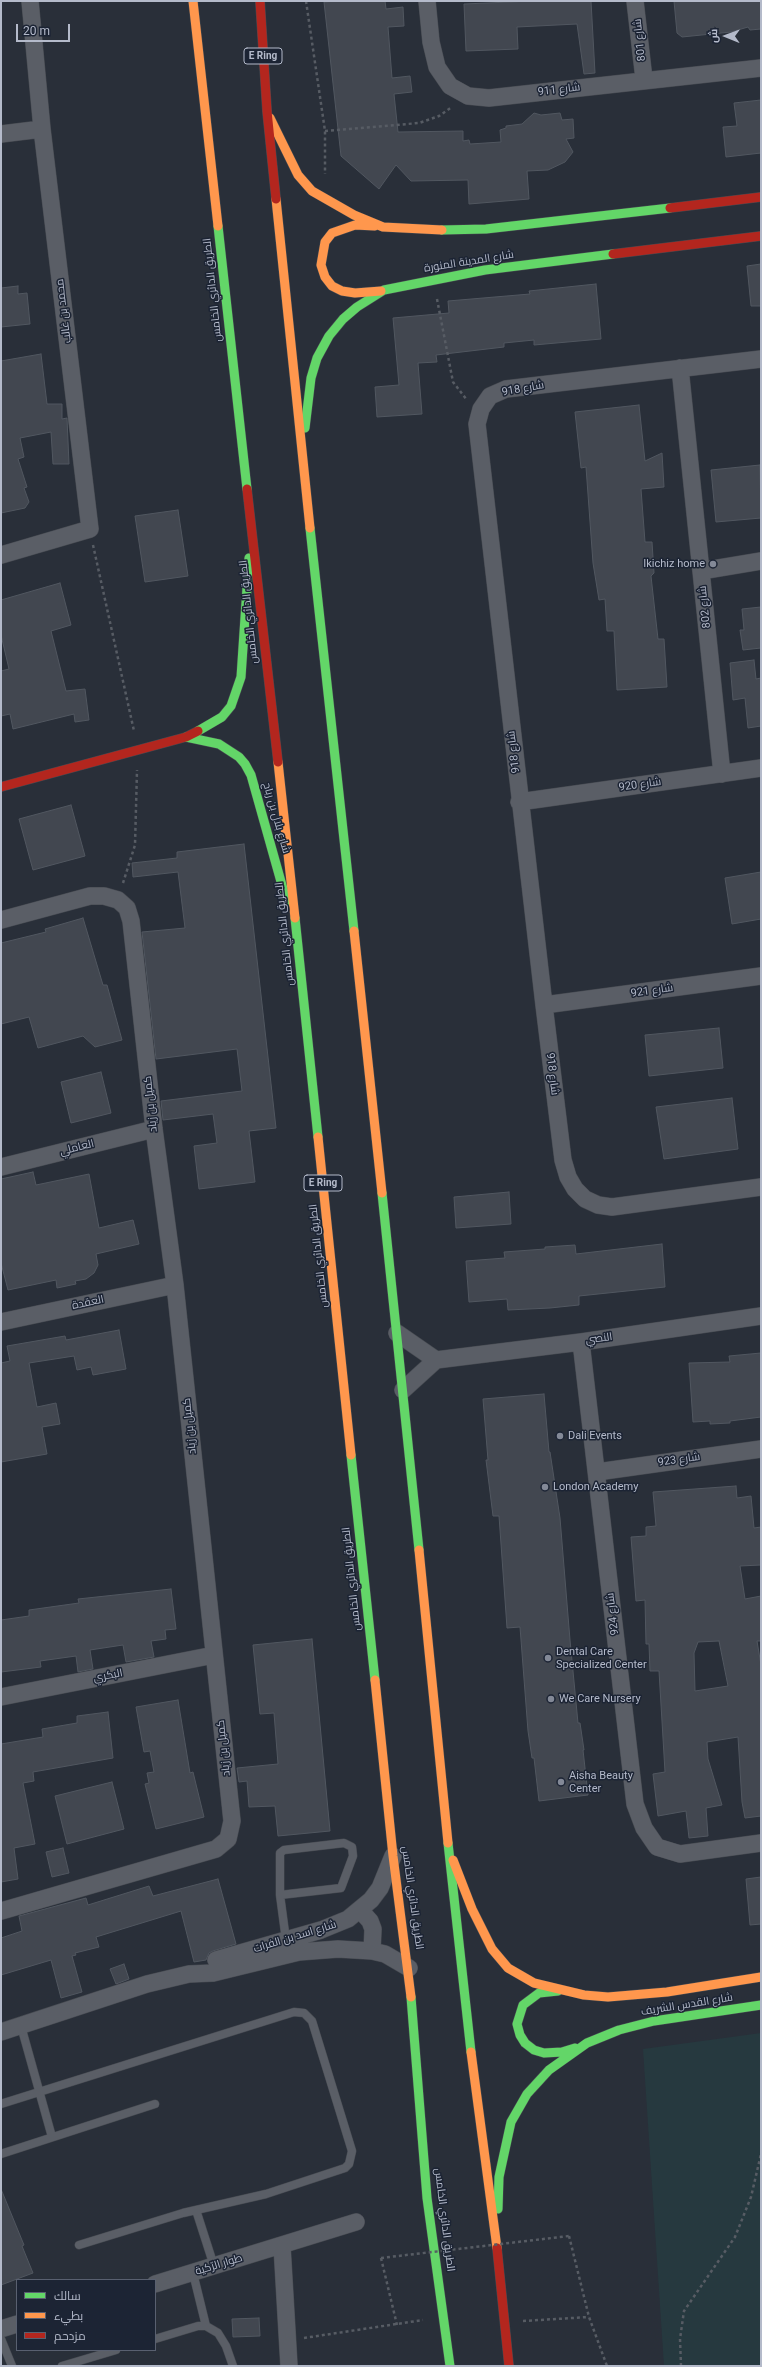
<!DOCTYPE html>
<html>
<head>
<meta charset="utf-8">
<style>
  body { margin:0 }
  #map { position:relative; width:762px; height:2367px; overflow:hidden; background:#292f39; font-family:Roboto,Cairo,sans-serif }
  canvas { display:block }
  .frame { position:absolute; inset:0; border:2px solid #b4baca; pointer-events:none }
  .legend { position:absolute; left:16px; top:2279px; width:140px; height:72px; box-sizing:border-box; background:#1c2434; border:1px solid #596070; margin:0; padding:5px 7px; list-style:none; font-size:12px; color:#b4baca }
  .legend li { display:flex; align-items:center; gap:8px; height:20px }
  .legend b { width:20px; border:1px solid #596070 }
  .north { position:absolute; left:706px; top:16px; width:40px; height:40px; -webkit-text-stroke:3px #1c2434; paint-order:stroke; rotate:271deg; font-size:11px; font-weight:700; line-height:16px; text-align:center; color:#b4baca }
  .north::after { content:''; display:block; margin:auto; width:14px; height:18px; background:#b4baca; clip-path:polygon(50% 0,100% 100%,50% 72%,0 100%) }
  .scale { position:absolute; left:16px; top:24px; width:54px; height:18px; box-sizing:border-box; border:2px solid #b4baca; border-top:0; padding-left:5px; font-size:12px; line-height:14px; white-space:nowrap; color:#b4baca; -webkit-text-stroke:3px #1c2434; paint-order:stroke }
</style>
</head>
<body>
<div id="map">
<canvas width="762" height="2367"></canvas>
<div class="frame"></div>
<ul class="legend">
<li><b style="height:5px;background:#63d668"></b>سالك</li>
<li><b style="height:5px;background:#ff974d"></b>بطيء</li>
<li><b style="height:5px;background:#b3261e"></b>مزدحم</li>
</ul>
<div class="north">ش</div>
<div class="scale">20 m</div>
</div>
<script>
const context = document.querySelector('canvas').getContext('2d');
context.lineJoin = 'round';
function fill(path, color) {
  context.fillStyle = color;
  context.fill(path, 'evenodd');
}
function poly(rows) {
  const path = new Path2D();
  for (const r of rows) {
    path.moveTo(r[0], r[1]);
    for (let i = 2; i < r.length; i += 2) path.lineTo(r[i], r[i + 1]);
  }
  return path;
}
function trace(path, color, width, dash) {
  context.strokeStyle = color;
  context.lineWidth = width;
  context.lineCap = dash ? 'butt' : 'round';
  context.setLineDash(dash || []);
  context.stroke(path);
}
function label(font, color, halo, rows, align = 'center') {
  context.font = font + ' Roboto,Cairo,sans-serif';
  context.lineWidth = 3;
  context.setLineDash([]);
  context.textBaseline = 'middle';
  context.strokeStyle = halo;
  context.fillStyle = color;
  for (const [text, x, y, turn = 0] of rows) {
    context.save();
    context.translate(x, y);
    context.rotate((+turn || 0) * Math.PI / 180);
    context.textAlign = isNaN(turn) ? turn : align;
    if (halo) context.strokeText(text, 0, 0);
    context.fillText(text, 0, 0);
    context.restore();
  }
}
fill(poly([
  [761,2033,761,2366,664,2366,643,2049]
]), '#26393f');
const building = poly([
  [338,1,385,1,386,9,403,7,404,26,388,27,392,78,410,76,412,92,394,94,398,132,463,131,463,141,469,140,470,144,501,142,500,130,506,128,506,126,522,124,534,113,541,115,560,113,562,120,573,119,574,138,566,139,573,152,565,162,548,170,527,171,529,199,469,204,468,180,411,181,396,165,379,189,341,156,324,2,338,1],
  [533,1,591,1,595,73,584,74,577,24,517,27,518,49,466,51,464,4,533,1],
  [674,1,761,1,761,29,750,30,748,27,731,32,682,37,677,33,674,1],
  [761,100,761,153,726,157,723,127,737,126,734,103,761,100],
  [761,264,761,306,751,306,747,266,761,264],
  [596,284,601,339,534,345,534,340,504,343,504,347,436,355,437,362,418,363,422,414,377,417,375,387,399,385,393,318,449,313,448,301,530,294,529,291,596,284],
  [18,286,18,294,27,293,30,324,1,327,1,288,18,286],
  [41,354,47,404,62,404,62,419,67,418,69,464,53,464,51,432,20,438,24,457,18,459,27,487,24,488,29,502,25,508,1,513,1,361,41,354],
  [639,405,645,461,662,453,664,487,641,489,645,542,652,542,654,573,651,576,658,639,664,639,667,687,617,690,614,631,607,631,605,599,599,600,593,563,586,467,581,468,575,412,639,405],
  [760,465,761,518,716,522,711,470,760,465],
  [178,510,188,576,145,582,135,516,178,510],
  [60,583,71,625,51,631,66,691,85,689,89,720,75,722,74,714,13,729,10,714,1,716,1,671,9,669,1,635,1,600,60,583],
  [761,607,761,648,743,650,740,630,744,630,742,609,761,607],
  [754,660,756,679,761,678,761,726,748,728,745,698,733,700,730,663,754,660],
  [71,805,85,856,33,870,19,819,71,805],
  [244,844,276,1128,249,1131,255,1182,199,1189,194,1146,217,1143,213,1114,163,1120,161,1101,242,1091,237,1049,156,1059,142,932,185,928,178,872,133,877,132,863,177,858,177,852,244,844],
  [761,872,761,919,732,924,725,878,761,872],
  [83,918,103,985,107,985,122,1040,95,1047,83,1036,38,1048,29,1017,1,1024,1,943,46,932,45,929,83,918],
  [719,1028,723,1068,649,1076,645,1035,719,1028],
  [101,1072,111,1113,71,1123,61,1082,101,1072],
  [732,1098,738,1149,664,1159,656,1107,732,1098],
  [33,1172,36,1185,89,1174,99,1228,133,1220,139,1244,96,1254,98,1265,94,1273,86,1279,75,1281,76,1284,57,1288,56,1280,8,1290,1,1263,1,1179,33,1172],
  [509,1192,511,1224,456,1228,454,1197,509,1192],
  [662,1244,665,1287,579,1296,579,1305,550,1308,508,1310,507,1299,469,1302,466,1261,505,1258,504,1252,545,1249,545,1247,575,1245,576,1254,662,1244],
  [119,1330,126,1369,93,1375,91,1367,77,1370,74,1356,29,1363,37,1407,56,1403,60,1424,42,1427,47,1454,1,1462,1,1363,10,1361,7,1346,65,1336,66,1340,119,1330],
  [761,1353,761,1417,730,1421,730,1423,710,1424,710,1421,693,1422,689,1363,730,1362,729,1356,761,1353],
  [544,1394,549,1452,550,1452,560,1518,570,1640,578,1723,580,1723,584,1750,583,1750,588,1795,539,1801,534,1758,532,1758,528,1731,520,1627,507,1628,499,1516,493,1516,486,1460,488,1460,483,1399,544,1394],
  [736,1486,737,1498,751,1496,754,1528,761,1527,761,1565,740,1566,745,1599,761,1596,761,1641,757,1641,761,1665,761,1816,745,1818,742,1802,738,1737,707,1742,708,1759,722,1805,706,1808,708,1836,689,1838,686,1811,658,1816,653,1774,665,1772,659,1671,650,1671,649,1644,646,1644,645,1600,636,1601,631,1537,646,1536,646,1527,656,1526,653,1492,736,1486],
  [719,1641,728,1686,695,1691,694,1653,698,1642,719,1641],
  [171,1589,176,1629,165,1630,166,1639,151,1641,154,1657,126,1662,123,1645,90,1650,93,1669,78,1672,76,1656,40,1661,41,1667,1,1672,1,1620,29,1616,29,1610,79,1603,78,1599,171,1589],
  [312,1639,330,1831,278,1836,275,1806,249,1807,247,1781,239,1782,237,1768,278,1764,274,1713,260,1714,253,1645,312,1639],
  [178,1700,190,1773,193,1772,204,1817,156,1829,145,1784,149,1783,147,1773,154,1772,150,1751,144,1752,136,1707,178,1700],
  [108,1712,113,1758,33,1772,34,1781,23,1783,35,1844,14,1848,18,1879,1,1882,1,1744,43,1737,42,1729,77,1723,77,1716,108,1712],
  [112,1782,124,1829,67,1844,55,1796,112,1782],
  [63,1848,69,1873,52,1877,46,1852,63,1848],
  [761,1877,761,1924,750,1925,746,1879,761,1877],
  [218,1879,236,1944,213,1951,209,1953,206,1960,194,1962,181,1911,96,1937,99,1947,75,1953,76,1955,72,1956,82,1992,61,1998,51,1960,1,1975,1,1938,22,1931,19,1916,86,1898,88,1905,149,1886,153,1896,218,1879],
  [124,1964,129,1979,116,1984,110,1969,124,1964],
  [1,2189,24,2245,22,2246,33,2273,1,2285,1,2189],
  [259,2318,260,2336,233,2337,232,2319,259,2318]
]);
fill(building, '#424750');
trace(building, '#515760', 1);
const lane = poly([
  [280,1895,341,1888,353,1856,352,1847,344,1843,284,1850,280,1853,280,1895,286,1940],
  [21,2026,52,2137],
  [1,2104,294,2012,304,2013,312,2021,352,2151,349,2164,345,2168,266,2194,183,2213,79,2245],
  [1,2154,155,2104],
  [196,2210,214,2266],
  [193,2273,206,2326],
  [1,2339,12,2366],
  [155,2339,198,2326,206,2326,218,2333,226,2346,233,2366],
  [62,2366,116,2350]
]);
const street = poly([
  [427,1,431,42,437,67,450,86,468,96,489,98,761,68],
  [635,1,644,79],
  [1,134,42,129],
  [761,359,506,389,490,396,481,409,477,424,544,1005,563,1160,568,1177,575,1189,585,1199,598,1205,612,1207,761,1187],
  [680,368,722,774],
  [1,555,90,529,42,129,30,1],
  [701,571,761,561],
  [519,802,761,768],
  [1,920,90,896,104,896,118,900,127,908,131,921,154,1129,175,1285,232,1821,228,1839,216,1849,1,1911],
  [544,1005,761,976],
  [1,1167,154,1129],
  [1,1322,175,1285],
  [397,1333,436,1360],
  [581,1342,635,1804,644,1828,657,1847,680,1854,761,1843],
  [403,1390,436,1360,581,1342,761,1316],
  [597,1472,761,1449],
  [1,1697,214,1655],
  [360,1910,370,1921,373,1929,372,1951],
  [216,1960,321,1930,348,1919,371,1900,380,1888,393,1856],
  [1,2032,147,1984,189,1974,213,1973,299,1952,338,1949,372,1951,385,1954,409,1968],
  [282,2246,289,2366],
  [155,2284,356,2222],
  [1,2329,17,2324]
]);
const fast = poly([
  [218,226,247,489],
  [442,230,486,229,670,208],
  [305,428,311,378,317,358,329,336,343,319,357,307,384,290,485,270,613,254],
  [310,528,354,931],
  [198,731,222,717,231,706,241,677,249,558],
  [186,737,219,744,239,757,245,764,251,775,287,903],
  [295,918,318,1137],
  [382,1193,419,1550],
  [351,1455,375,1680],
  [448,1843,471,2052],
  [558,1991,539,1993,523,2005,517,2024,520,2035,525,2043,534,2050,544,2053,562,2052,575,2048],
  [411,1997,427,2198,450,2366],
  [498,2209,499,2177,511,2122,527,2094,549,2070,587,2043,619,2030,654,2021,761,2005]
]);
const slow = poly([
  [193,1,218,226],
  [270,118,298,175,312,191,354,215,383,227,442,230],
  [276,199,310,528],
  [375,226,355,225,332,233,325,242,321,265,325,277,332,286,342,291,355,293,381,291],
  [278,762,295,918],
  [354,931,382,1193],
  [318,1137,351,1455],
  [419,1550,448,1843],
  [375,1680,393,1856,411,1997],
  [453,1860,472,1909,492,1949,508,1968,534,1983,584,1995,608,1997,667,1992,761,1977],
  [471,2052,497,2248]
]);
const jam = poly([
  [260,1,267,111,276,199],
  [670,208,761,197],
  [613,254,761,236],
  [247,489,278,762],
  [1,787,186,737,198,731],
  [497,2248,509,2366]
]);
trace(lane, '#464a51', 9);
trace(street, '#464a51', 18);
trace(fast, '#464a51', 10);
trace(slow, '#464a51', 10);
trace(jam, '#464a51', 10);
trace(poly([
  [306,1,325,131,325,174],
  [325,131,419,123,439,116,452,107],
  [437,299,453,382,467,400],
  [93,545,134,731],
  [123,883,135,845,137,770],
  [569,2236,589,2317,607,2366],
  [381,2258,397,2325],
  [523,2321,589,2317],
  [304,2338,423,2320],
  [681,2366,680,2339,684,2311,735,2237,751,2197,761,2154]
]), '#575c64', 2.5, [3, 3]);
trace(lane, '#5a5e66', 8);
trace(street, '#5a5e66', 17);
trace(fast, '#63d668', 9);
trace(slow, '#ff974d', 9);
trace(jam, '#b3261e', 9);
trace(poly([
  [381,2258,569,2236]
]), '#575c64', 2.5, [3, 3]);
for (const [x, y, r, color] of [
  [713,564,4,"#838997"],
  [560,1436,4,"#838997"],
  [545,1487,4,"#838997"],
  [548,1658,4,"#838997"],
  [551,1699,4,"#838997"],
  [561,1782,4,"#838997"]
]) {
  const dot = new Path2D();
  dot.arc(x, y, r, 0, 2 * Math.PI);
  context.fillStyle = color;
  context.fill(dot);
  trace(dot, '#1c2434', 1.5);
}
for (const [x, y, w] of [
  [263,56,38],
  [323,1183,38]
]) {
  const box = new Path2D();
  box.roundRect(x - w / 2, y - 8, w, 16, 3);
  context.fillStyle = '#1c2434';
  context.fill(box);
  trace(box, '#b4baca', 1);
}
label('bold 10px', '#b4baca', null, [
  ["E Ring",263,56],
  ["E Ring",323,1183]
]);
label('11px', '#b4baca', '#1c2434', [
  ["شارع 801",640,40,-96],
  ["شارع 911",559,90,-7],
  ["شارع المدينة المنورة",469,262,-9],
  ["الطريق الدائري الخامس",213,290,-96],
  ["محمد بن غالب",64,311,-97],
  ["شارع 918",523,389,-10],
  ["شارع 802",705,607,-96],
  ["الطريق الدائري الخامس",249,612,-96],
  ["شارع 918",514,752,-97],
  ["شارع 920",640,785,-8],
  ["شارع بلال بن رباح",276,818,74],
  ["الطريق الدائري الخامس",285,934,-96],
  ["شارع 921",652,991,-8],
  ["شارع 918",552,1074,83],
  ["كميل بن زياد",151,1104,-96],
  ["العاملي",77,1148,-14],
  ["الطريق الدائري الخامس",319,1256,-96],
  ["العقدة",88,1303,-12],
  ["النصي",599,1339,-8],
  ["كميل بن زياد",190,1426,-96],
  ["شارع 923",679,1460,-8],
  ["الطريق الدائري الخامس",352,1579,-96],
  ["شارع 924",613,1614,-97],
  ["البكري",108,1676,-11],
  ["كميل بن زياد",224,1748,-96],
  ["الطريق الدائري الخامس",412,1898,82],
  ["شارع اسد بن الفرات",295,1937,-17],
  ["شارع القدس الشريف",687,2005,-9],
  ["الطريق الدائري الخامس",444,2220,83],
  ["طوار الرّكية",219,2265,-17]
]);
label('11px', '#b4baca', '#1c2434', [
  ["Ikichiz home",705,564,"right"],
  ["Dali Events",568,1436],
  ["London Academy",553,1487],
  ["Dental Care",556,1652],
  ["Specialized Center",556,1665],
  ["We Care Nursery",559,1699],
  ["Aisha Beauty",569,1776],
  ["Center",569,1789]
], 'left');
</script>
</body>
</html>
